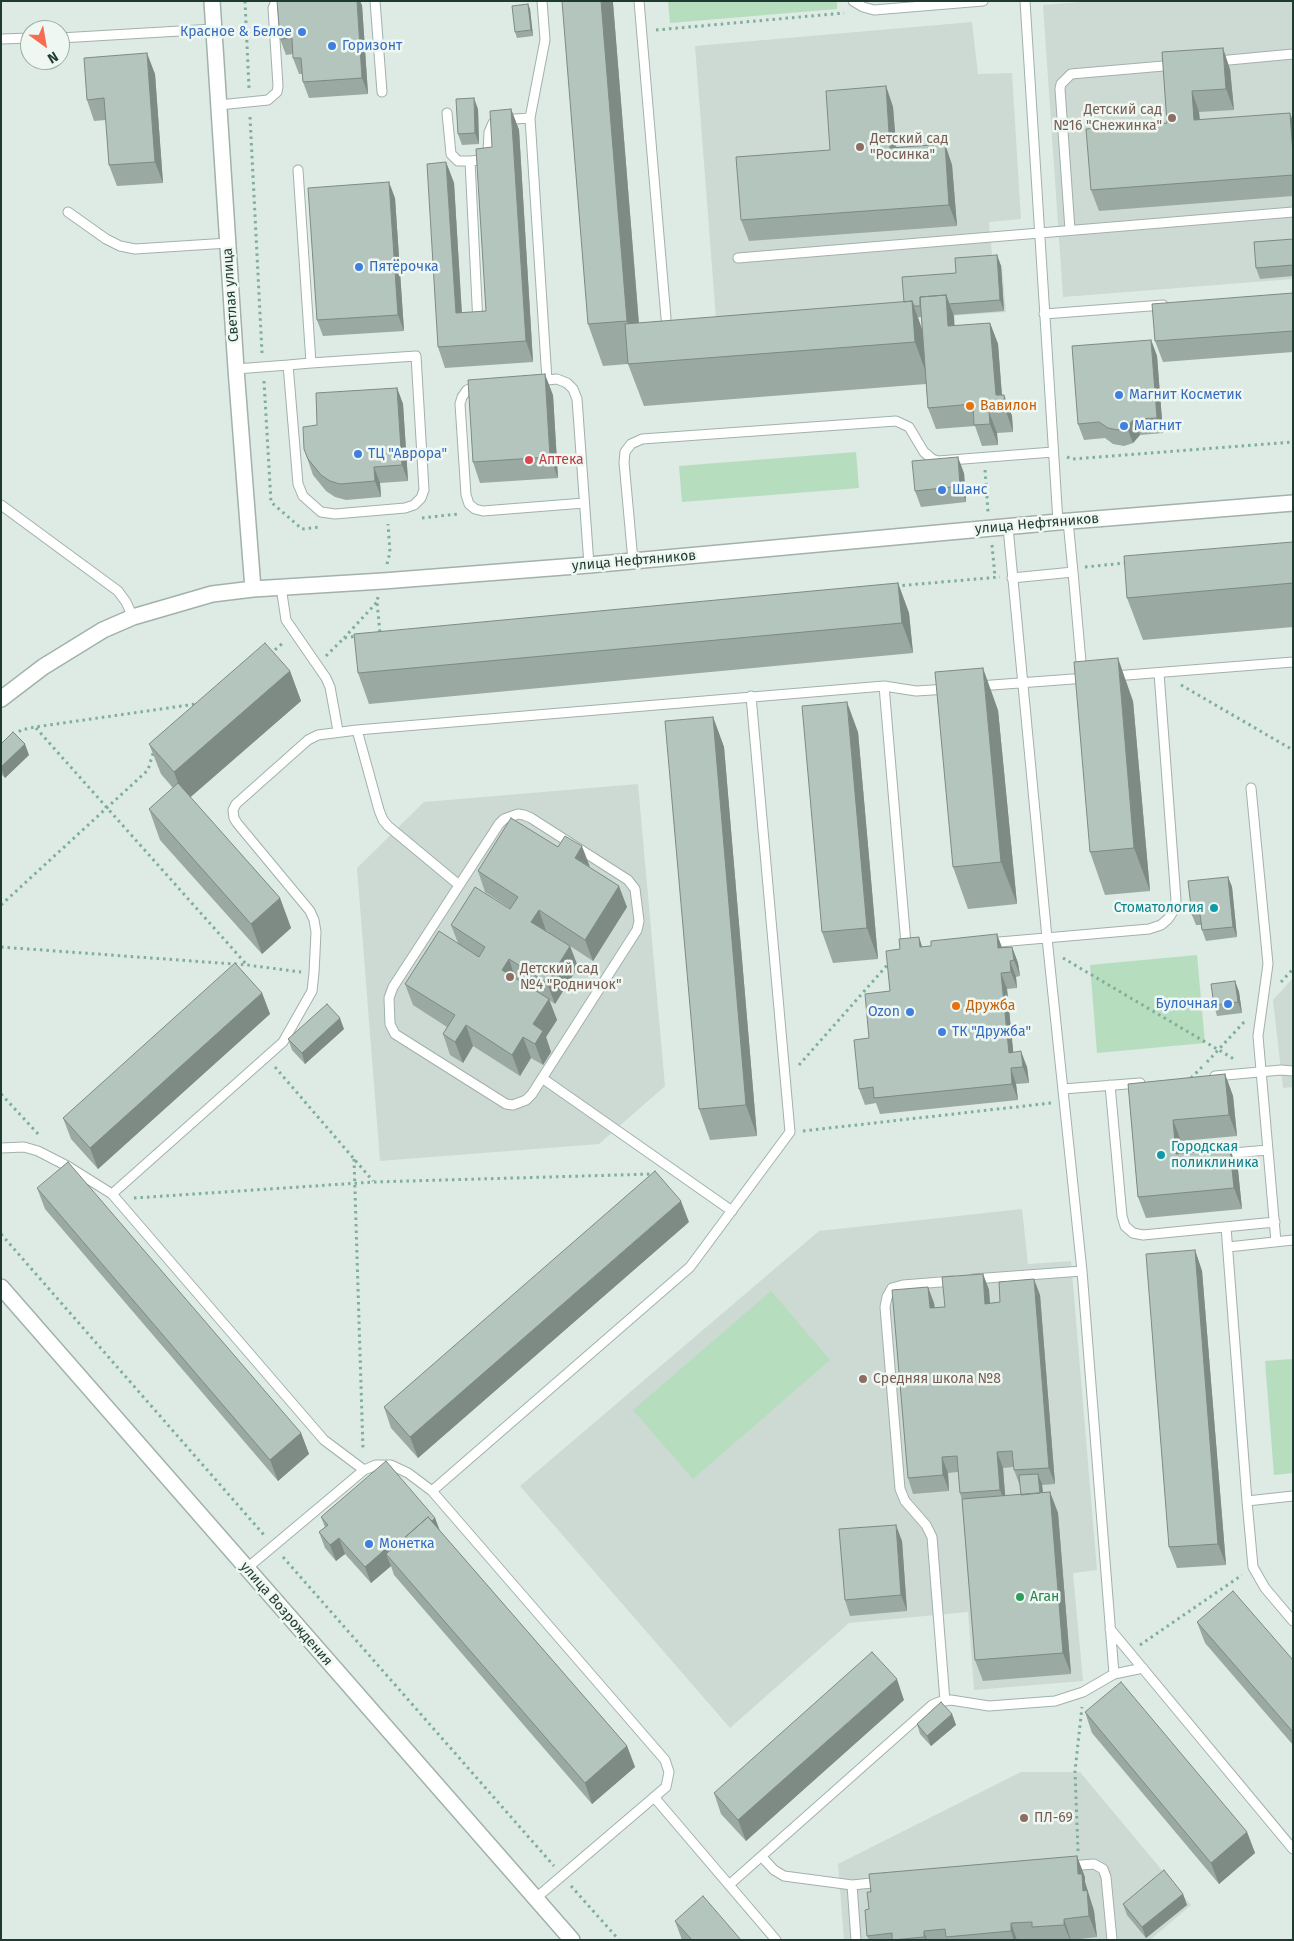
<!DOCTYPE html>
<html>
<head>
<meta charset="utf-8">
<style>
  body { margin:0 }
  #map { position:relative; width:1294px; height:1941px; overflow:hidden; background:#deeae4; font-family:"Fira Sans",sans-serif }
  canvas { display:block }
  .frame { position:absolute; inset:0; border:2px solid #1f3b31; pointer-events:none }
  .north { position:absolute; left:20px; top:20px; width:50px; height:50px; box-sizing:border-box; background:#eff7f2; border:1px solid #9caca5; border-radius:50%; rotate:148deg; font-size:14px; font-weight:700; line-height:20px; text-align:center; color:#1f3b31 }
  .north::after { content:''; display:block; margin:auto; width:18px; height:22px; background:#f66d51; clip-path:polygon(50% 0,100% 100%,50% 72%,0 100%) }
</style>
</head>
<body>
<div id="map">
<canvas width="1294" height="1941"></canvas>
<div class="frame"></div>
<div class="north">N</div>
</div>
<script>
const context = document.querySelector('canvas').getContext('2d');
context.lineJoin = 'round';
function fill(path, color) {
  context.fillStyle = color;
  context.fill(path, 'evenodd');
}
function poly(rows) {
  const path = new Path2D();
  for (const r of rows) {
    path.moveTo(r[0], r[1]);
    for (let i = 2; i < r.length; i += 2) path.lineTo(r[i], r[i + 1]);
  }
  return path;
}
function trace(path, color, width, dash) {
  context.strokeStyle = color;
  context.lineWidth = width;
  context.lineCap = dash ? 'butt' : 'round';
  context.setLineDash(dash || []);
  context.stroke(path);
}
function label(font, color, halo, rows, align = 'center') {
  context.font = font + ' "Fira Sans",sans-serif';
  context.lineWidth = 5;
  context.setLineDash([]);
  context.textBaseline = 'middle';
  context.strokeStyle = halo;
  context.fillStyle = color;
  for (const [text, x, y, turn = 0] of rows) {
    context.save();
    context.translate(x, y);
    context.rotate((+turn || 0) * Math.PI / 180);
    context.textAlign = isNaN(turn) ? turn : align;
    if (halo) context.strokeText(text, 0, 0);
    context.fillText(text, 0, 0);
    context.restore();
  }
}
fill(poly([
  [1094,1,1293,1,1293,279,1063,297,1043,5],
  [972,22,978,74,1012,73,1021,219,989,222,993,265,1002,265,1006,312,717,332,695,46],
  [638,784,665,1086,599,1144,380,1161,357,868,424,802],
  [1293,978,1293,1087,1283,1088,1273,1000],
  [1022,1209,1028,1264,1071,1261,1097,1570,1073,1573,1083,1681,974,1690,968,1612,849,1623,730,1728,520,1486,819,1231],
  [1021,1772,1080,1772,1191,1905,1150,1940,844,1940,838,1864]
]), '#cddad3');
fill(poly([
  [668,1,837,1,837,9,670,23],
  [856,452,859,488,682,502,679,466],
  [1197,955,1205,1043,1097,1053,1090,965],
  [771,1291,830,1360,693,1479,633,1410],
  [1293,1359,1293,1473,1274,1475,1265,1361]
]), '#b6ddbe');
const lane = poly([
  [375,1,382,92],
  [542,1,545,40,530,118,547,380],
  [639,1,666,318],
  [853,1,863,7,874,10,983,1],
  [1025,1,1058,522],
  [60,38,214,29],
  [1,39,30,38],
  [1218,61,1293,54],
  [219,105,268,100,277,92,278,86,273,8,276,1],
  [447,113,451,154,458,161,470,161],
  [298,170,311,363],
  [68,212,106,239,120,246,135,249,228,243],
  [1070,230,1060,89,1061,84,1071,74,1175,65],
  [738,258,1293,212],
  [1044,314,1163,305],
  [478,324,470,161,480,160,488,153,489,132,493,123,500,120,530,118],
  [236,369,288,365,311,363,416,356,424,490,421,498,414,505,405,508,335,514,321,512,303,496,298,484,288,365],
  [537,381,557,379,567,383,573,389,577,399,589,565],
  [479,385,467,390,462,397,460,404,466,495,469,504,475,509,483,511,584,503],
  [1,505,118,591,126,602,133,617],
  [1068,521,1073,572],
  [1008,527,1047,938,1082,1271,1114,1674],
  [633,561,624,462,625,452,631,444,642,439,896,421,909,427,924,452,932,459,938,461,1053,452],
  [1012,578,1073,572,1082,673],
  [281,587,286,620,326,678,330,687,338,731],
  [1114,676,1293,662],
  [884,686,906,944,910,945],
  [979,686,1086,678],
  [357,730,379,810,383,820,388,826,459,885],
  [1251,788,1268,964,1258,1036,1276,1242],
  [518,814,524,815,531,818,628,880,635,889,639,921,637,930,532,1094,526,1100,513,1105,506,1104,395,1034,390,1024,389,998,393,987,499,824,504,819,518,814],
  [988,943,1149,929,1161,925,1168,919,1174,910,1176,900,1159,673],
  [1215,1076,1281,1070,1293,1071],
  [542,1078,732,1211],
  [1110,1085,1122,1216,1125,1226,1133,1233,1143,1235,1275,1222],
  [1063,1089,1140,1083],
  [1,1148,24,1147,38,1151,69,1167,112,1194,283,1042,312,991,314,973,316,932,314,920,310,911,237,823,234,818,233,810,236,804,308,740,318,735,357,730,884,686,916,691,948,689],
  [1221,1154,1268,1150],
  [112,1194,324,1440,364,1470],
  [1226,1227,1247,1501,1253,1567,1265,1588,1293,1621],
  [1228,1247,1293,1240],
  [973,1279,1082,1271],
  [432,1491,665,1760,669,1772,666,1787,536,1898],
  [1247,1501,1293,1496],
  [246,1569,364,1470,376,1465,391,1465,408,1473,432,1491,690,1267,790,1132,751,696],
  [1110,1629,1293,1849],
  [945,1701,932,1537,926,1525,905,1501,900,1489,885,1307,887,1297,892,1288,903,1285,953,1281],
  [654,1797,776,1940],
  [762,1857,774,1870,784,1876,852,1885,856,1940],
  [1069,1866,1094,1864,1103,1869,1106,1877,1112,1940],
  [729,1885,932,1705,939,1702,951,1700,989,1706,1055,1701,1083,1692,1114,1674,1143,1668],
  [852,1885,882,1882]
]);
const street = poly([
  [212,1,236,369,253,589],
  [1,699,43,667,103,630,133,617,212,594,253,589,383,581,589,565,1058,522,1293,503],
  [1,1287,572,1940]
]);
trace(lane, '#a1b2ab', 11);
trace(street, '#a1b2ab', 18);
trace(poly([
  [245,1,249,88],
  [656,30,844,13],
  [250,117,262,353],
  [264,381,271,502,302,529,319,527],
  [1067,457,1072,459,1293,442],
  [985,470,988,512],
  [422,518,458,514],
  [992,545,995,577],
  [387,564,390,552,388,524],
  [1085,567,1126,563],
  [896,586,1000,577],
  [378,597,377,602,380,633],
  [344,638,377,602],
  [270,654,284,642],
  [326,656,344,638,357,636],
  [1181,685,1293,750],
  [36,728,247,965],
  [14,736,21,730,35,727,196,704],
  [1,905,148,770,154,750],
  [1,947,247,965,301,972],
  [1063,958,1234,1059],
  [1281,982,1293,969],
  [1207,1062,1245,1021],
  [799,1065,889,963],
  [275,1067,373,1181],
  [1191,1078,1202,1067],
  [1,1094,40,1136],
  [803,1131,1051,1103],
  [354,1159,363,1450],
  [134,1198,374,1182,652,1174],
  [1,1234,264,1535],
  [283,1557,554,1866],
  [1140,1645,1242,1575],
  [1078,1851,1075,1771,1082,1707],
  [571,1886,619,1940]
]), '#7eaf9c', 3, [2.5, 4]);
trace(lane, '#fff', 9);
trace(street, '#fff', 15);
fill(poly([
  [601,1,613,1,613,3,639,323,904,302,956,273,997,255,1001,266,1004,311,953,315,954,326,990,323,998,344,1002,395,1004,395,1012,416,1013,432,997,433,998,445,982,446,975,426,936,429,928,408,926,384,644,406,628,364,603,366,588,324],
  [918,317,921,317,922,329],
  [528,4,530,9,533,36,517,38,515,32],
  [362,5,368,94,309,98,303,82,302,74,299,74,293,58,293,54,286,55,280,39],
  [1162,52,1230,69,1234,110,1199,112,1200,119,1293,121,1293,196,1099,211,1091,190,1167,123],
  [155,74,163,183,117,186,109,165,106,120,94,121,87,100],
  [886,86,893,107,896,147,945,144,952,165,957,226,749,241,741,220,830,150],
  [478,109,479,144,462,145,458,134],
  [511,109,519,130,533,362,445,368,438,347,446,162,454,183,462,313,486,311,492,147],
  [395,198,404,331,323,336,317,320],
  [1293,239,1293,276,1260,279,1256,268],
  [1293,293,1293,352,1163,362,1155,341],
  [1151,340,1157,356,1163,433,1140,435,1133,443,1124,446,1113,444,1105,438,1084,440,1078,424],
  [397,388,403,404,408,481,380,483,381,497,346,500,335,497,326,491,313,475,304,449,317,425],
  [553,395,558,478,480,483,473,462],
  [964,473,966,502,921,507,915,491],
  [1293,542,1293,627,1143,640,1127,598],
  [898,583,909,613,913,653,369,704,358,673],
  [290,671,301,701,190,797,280,898,291,928,262,954,160,840,149,809,173,788,161,774,149,744],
  [1133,701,1150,891,1105,895,1090,852],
  [998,710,1017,904,968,909,953,867],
  [713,717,724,747,757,1136,710,1140,699,1109],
  [858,732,878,959,833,963,822,932],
  [1,744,29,755,5,778,1,774],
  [589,867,627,907,593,961,570,946,578,967,555,1004,549,1000,557,1020,546,1037,551,1052,543,1065,531,1058,520,1076,473,1046,463,1063,450,1055,443,1034,447,1027,413,1005,405,984,458,943,451,925,510,909,511,909,485,892,478,871],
  [1228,877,1232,887,1237,937,1206,941,1202,930,1201,925,1196,925,1192,915],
  [919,937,922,947,1002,948,1012,947,1018,963,1020,976,1016,977,1017,988,1007,989,1013,1052,1027,1067,1029,1083,1016,1084,1018,1100,880,1114,876,1103,865,1105,859,1089,869,1038,890,991],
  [1235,981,1239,992,1242,1013,1217,1016,1214,1005],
  [262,993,270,1014,98,1169,71,1139,63,1118],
  [344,1029,305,1064,292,1050,288,1039],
  [1225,1074,1233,1096,1237,1136,1181,1141,1182,1153,1238,1170,1242,1209,1146,1218,1138,1197,1128,1084],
  [37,1188,301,1433,309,1454,278,1481,45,1209],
  [689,1222,418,1458,391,1428,384,1407],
  [1195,1250,1202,1271,1226,1565,1177,1568,1169,1547],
  [983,1274,989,1290,990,1303,1000,1302,1040,1295,1055,1484,1042,1485,1043,1493,1050,1492,1058,1513,1071,1674,983,1681,975,1660,962,1500,960,1493,958,1472,948,1473,949,1491,913,1494,908,1478,934,1303,935,1308,945,1307],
  [1014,1467,1014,1470,1020,1486,1021,1495,1005,1496,1003,1468],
  [321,1517,435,1518,440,1531,627,1746,635,1767,592,1804,394,1575,391,1566,371,1583,345,1554,336,1561,325,1548,319,1532,325,1527],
  [902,1541,907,1611,850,1616,845,1600],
  [1197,1622,1293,1660,1293,1745,1205,1643],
  [904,1700,746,1841,721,1814,714,1793],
  [1085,1712,1247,1832,1255,1853,1219,1884,1092,1733],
  [952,1714,956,1725,931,1746,920,1734,917,1724],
  [1085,1877,1085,1882,1094,1911,1097,1937,1071,1940,869,1940,867,1936,869,1909],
  [1183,1894,1187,1905,1146,1938,1127,1915,1123,1904],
  [675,1921,741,1940,682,1940]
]), '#9ba9a3');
fill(poly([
  [357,1,360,1,362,5,368,94,362,78],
  [601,1,613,1,613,3,642,363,627,321],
  [528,4,530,9,533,36,531,30],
  [1223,48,1230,69,1234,110,1226,89],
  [147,53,155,74,163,183,155,162],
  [886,86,893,107,898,169,890,148],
  [1192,91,1199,112,1201,141,1194,120],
  [474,98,478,109,479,144,475,133],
  [511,109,519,130,533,362,526,341],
  [1290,113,1293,121,1293,154],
  [945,144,952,165,957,226,949,205],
  [446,162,454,183,463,334,456,313],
  [389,182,395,198,404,331,398,315],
  [997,255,1001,266,1004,311,1000,300],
  [946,295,954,316,956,348,948,326],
  [912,301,927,344,930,384,915,342],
  [990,323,998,344,1003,411,996,395],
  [1151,340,1157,356,1163,433,1157,418],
  [545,374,553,395,558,478,550,457],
  [397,388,403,404,408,481,402,465],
  [1004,395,1012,416,1013,432,1006,411],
  [989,412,997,433,998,445,990,424],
  [1134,419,1140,435,1133,443,1127,427],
  [958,457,964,473,966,502,960,486],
  [374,467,380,483,381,497,375,481],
  [898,583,909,613,913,653,902,623],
  [1118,658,1133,701,1150,891,1134,848],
  [983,668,998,710,1017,904,1001,862],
  [290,671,301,701,185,802,174,772],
  [847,702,858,732,878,959,867,928],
  [713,717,724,747,757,1136,746,1105],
  [25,744,29,755,5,778,1,767],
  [582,846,590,867,575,858],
  [1228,877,1232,887,1237,937,1233,927],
  [619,886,627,907,593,961,585,940],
  [280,898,291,928,262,954,251,924],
  [539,910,546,931,531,922],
  [997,934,1003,950,998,948],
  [919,937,924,953,920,947],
  [570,946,578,967,555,1004,547,983],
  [1012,947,1018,963,1020,976,1014,960],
  [509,959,516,980,502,970],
  [1010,961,1016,977,1017,988,1011,972],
  [1001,973,1007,989,1015,1069,1009,1053],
  [1235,981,1239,992,1242,1013,1238,1002],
  [262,993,270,1014,98,1169,90,1148],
  [549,999,557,1020,546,1037,551,1052,543,1065,535,1044,533,1024],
  [340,1018,344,1029,305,1064,302,1053],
  [466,1025,473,1046,463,1063,455,1042],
  [523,1037,531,1058,520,1076,512,1055],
  [1021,1051,1027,1067,1029,1083,1023,1067],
  [1011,1068,1016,1084,1018,1100,1012,1084],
  [1225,1074,1233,1096,1237,1136,1229,1115],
  [1173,1120,1181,1141,1184,1175,1176,1154],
  [1230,1149,1238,1170,1242,1209,1234,1188],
  [681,1201,689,1222,418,1458,410,1437],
  [1195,1250,1202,1271,1226,1565,1218,1544],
  [983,1274,989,1290,991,1320,985,1304],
  [1034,1279,1040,1295,1055,1484,1049,1468],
  [928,1287,934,1303,936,1324,930,1308],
  [301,1433,309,1454,278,1481,270,1460],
  [997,1452,1003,1468,1006,1506,1000,1490],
  [942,1457,948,1473,949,1491,943,1475],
  [1038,1474,1042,1484,1045,1514,1041,1504],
  [1050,1492,1058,1513,1071,1674,1063,1653],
  [435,1518,441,1534,395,1553],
  [896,1525,902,1541,907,1611,901,1595],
  [339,1538,345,1554,336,1561,330,1545],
  [389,1546,395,1562,386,1554,391,1566,371,1583,365,1567],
  [897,1679,904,1700,746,1841,738,1820],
  [952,1714,956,1725,931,1746,927,1736],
  [627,1746,635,1767,592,1804,585,1783],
  [1247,1832,1255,1853,1219,1884,1211,1863],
  [1077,1856,1085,1877,1085,1882,1094,1911,1097,1937,1089,1916,1083,1891,1078,1874],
  [1183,1894,1187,1905,1146,1938,1142,1927],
  [1064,1919,1071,1940,1070,1940,1064,1925],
  [1011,1923,1017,1940,1014,1940,1011,1931],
  [924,1931,927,1940,925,1940]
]), '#7e8a84');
const building = poly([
  [277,1,357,1,362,78,303,82,301,58,293,58,292,38,280,39,277,1],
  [562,1,601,1,627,321,588,324,562,1],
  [528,4,531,30,515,32,512,6,528,4],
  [1223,48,1226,89,1192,91,1194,120,1290,113,1293,154,1293,175,1091,190,1086,129,1167,123,1162,52,1223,48],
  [147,53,155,162,109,165,104,98,87,100,84,58,147,53],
  [886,86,890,148,945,144,949,205,741,220,736,157,830,150,826,91,886,86],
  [474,98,475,133,458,134,456,99,474,98],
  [511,109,526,341,438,347,427,164,446,162,456,313,486,311,476,149,492,147,490,111,511,109],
  [389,182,398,315,317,320,308,188,389,182],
  [1293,239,1293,265,1256,268,1254,242,1293,239],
  [997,255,1000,300,949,304,946,295,920,297,920,306,914,306,912,301,904,302,902,277,956,273,955,258,997,255],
  [1293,293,1293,331,1155,341,1152,304,1293,293],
  [946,295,948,326,990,323,996,395,1004,395,1006,411,989,412,990,424,974,425,973,404,928,408,920,297,946,295],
  [912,301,915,342,628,364,625,324,912,301],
  [1151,340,1157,418,1134,419,1127,427,1118,430,1108,428,1099,422,1078,424,1072,346,1151,340],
  [545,374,550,457,473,462,468,380,545,374],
  [397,388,402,465,374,467,375,481,340,484,330,481,321,475,308,459,304,449,303,427,317,425,316,393,397,388],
  [958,457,960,486,915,491,912,461,958,457],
  [1293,542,1293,583,1127,598,1124,556,1293,542],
  [898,583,902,623,358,673,354,634,898,583],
  [265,643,290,671,174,772,149,744,265,643],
  [1118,658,1134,848,1090,852,1074,662,1118,658],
  [983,668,1001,862,953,867,935,672,983,668],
  [847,702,867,928,822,932,802,706,847,702],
  [713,717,746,1105,699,1109,665,721,713,717],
  [13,732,25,744,1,767,1,744,13,732],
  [178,783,280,898,251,924,149,809,178,783],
  [511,818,558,847,565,836,582,846,575,858,619,886,585,940,539,910,531,922,570,946,547,983,509,959,502,970,549,999,533,1024,543,1031,535,1044,523,1037,512,1055,466,1025,455,1042,443,1034,455,1015,405,984,439,931,479,957,485,947,451,925,475,887,510,909,518,897,478,871,511,818],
  [1228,877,1233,927,1202,930,1200,914,1192,915,1188,881,1228,877],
  [997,934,998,948,1012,947,1014,960,1010,961,1011,972,1001,973,1009,1053,1021,1051,1023,1067,1011,1068,1012,1084,874,1098,873,1087,859,1089,854,1040,869,1038,865,994,890,991,886,951,900,949,899,939,919,937,920,947,931,946,931,941,997,934],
  [235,963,262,993,90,1148,63,1118,235,963],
  [1235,981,1238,1002,1214,1005,1211,984,1235,981],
  [327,1004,340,1018,302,1053,288,1039,327,1004],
  [1225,1074,1229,1115,1173,1120,1176,1154,1230,1149,1234,1188,1138,1197,1128,1084,1225,1074],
  [68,1162,301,1433,270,1460,37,1188,68,1162],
  [655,1171,681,1201,410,1437,384,1407,655,1171],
  [1195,1250,1218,1544,1169,1547,1146,1254,1195,1250],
  [983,1274,985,1304,1000,1302,999,1282,1034,1279,1049,1468,1014,1470,1012,1451,997,1452,1000,1490,960,1493,957,1456,942,1457,943,1475,908,1478,892,1290,928,1287,930,1308,945,1307,942,1277,983,1274],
  [386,1461,435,1518,432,1521,428,1517,392,1549,389,1546,365,1567,339,1538,330,1545,319,1532,328,1525,321,1517,386,1461],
  [1038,1474,1040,1493,1021,1495,1019,1475,1038,1474],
  [1050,1492,1063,1653,975,1660,962,1499,1050,1492],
  [428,1517,627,1746,585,1783,386,1554,428,1517],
  [896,1525,901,1595,845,1600,839,1529,896,1525],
  [1233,1591,1293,1660,1293,1732,1197,1622,1233,1591],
  [872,1652,897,1679,738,1820,714,1793,872,1652],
  [1121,1682,1247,1832,1211,1863,1085,1712,1121,1682],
  [941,1702,952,1714,927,1736,917,1724,941,1702],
  [1077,1856,1078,1874,1082,1874,1083,1891,1087,1890,1089,1916,1064,1919,1064,1925,1032,1927,1032,1922,1011,1923,1011,1931,946,1937,945,1929,924,1931,924,1937,892,1940,892,1933,867,1936,865,1910,869,1909,867,1892,871,1892,869,1874,1077,1856],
  [1164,1870,1183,1894,1142,1927,1123,1904,1164,1870],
  [703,1896,741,1940,692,1940,675,1921,703,1896]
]);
fill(building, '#b4c5bd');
trace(building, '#7e8a84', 1);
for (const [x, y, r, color] of [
  [302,32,5,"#3f7fe0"],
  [332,46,5,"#3f7fe0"],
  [1172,118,5,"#8d6e63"],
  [860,147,5,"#8d6e63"],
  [359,267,5,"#3f7fe0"],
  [1119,395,5,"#3f7fe0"],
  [970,406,5,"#e8710a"],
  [1124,426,5,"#3f7fe0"],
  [358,454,5,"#3f7fe0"],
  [529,460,5,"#e0444e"],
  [942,490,5,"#3f7fe0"],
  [1214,908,5,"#0f9aa8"],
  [510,977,5,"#8d6e63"],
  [1228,1004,5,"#3f7fe0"],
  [956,1006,5,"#e8710a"],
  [910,1012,5,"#3f7fe0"],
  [942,1032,5,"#3f7fe0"],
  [1161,1155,5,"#0f9aa8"],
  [863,1379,5,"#8d6e63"],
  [369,1544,5,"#3f7fe0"],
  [1020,1597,5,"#2e9e5b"],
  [1024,1818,5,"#8d6e63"]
]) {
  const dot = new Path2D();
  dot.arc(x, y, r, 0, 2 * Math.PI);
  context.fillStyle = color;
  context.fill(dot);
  trace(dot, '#eff7f2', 2);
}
label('14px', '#366cbe', '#eff7f2', [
  ["Красное & Белое",292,32,"right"],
  ["Горизонт",342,46],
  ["Пятёрочка",369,267],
  ["Магнит Косметик",1129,395],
  ["Магнит",1134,426],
  ["ТЦ \"Аврора\"",368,454],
  ["Шанс",952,490],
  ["Булочная",1218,1004,"right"],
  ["Ozon",900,1012,"right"],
  ["ТК \"Дружба\"",952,1032],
  ["Монетка",379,1544]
], 'left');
label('14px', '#785e54', '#eff7f2', [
  ["Детский сад",1162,110,"right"],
  ["№16 \"Снежинка\"",1162,126,"right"],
  ["Детский сад",870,139],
  ["\"Росинка\"",870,155],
  ["Детский сад",520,969],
  ["№4 \"Родничок\"",520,985],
  ["Средняя школа №8",873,1379],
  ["ПЛ-69",1034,1818]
], 'left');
label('14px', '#1f3b31', '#eff7f2', [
  ["Светлая улица",231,295,-94],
  ["улица Нефтяников",1037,524,-5],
  ["улица Нефтяников",634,561,-5],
  ["улица Возрождения",286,1614,49]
]);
label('14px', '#c56008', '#eff7f2', [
  ["Вавилон",980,406],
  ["Дружба",966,1006]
], 'left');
label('14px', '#be3a42', '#eff7f2', [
  ["Аптека",539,460]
], 'left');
label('14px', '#0d838f', '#eff7f2', [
  ["Стоматология",1204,908],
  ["Городская",1171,1147,"left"],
  ["поликлиника",1171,1163,"left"]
], 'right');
label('14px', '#27864d', '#eff7f2', [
  ["Аган",1030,1597]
], 'left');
</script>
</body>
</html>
